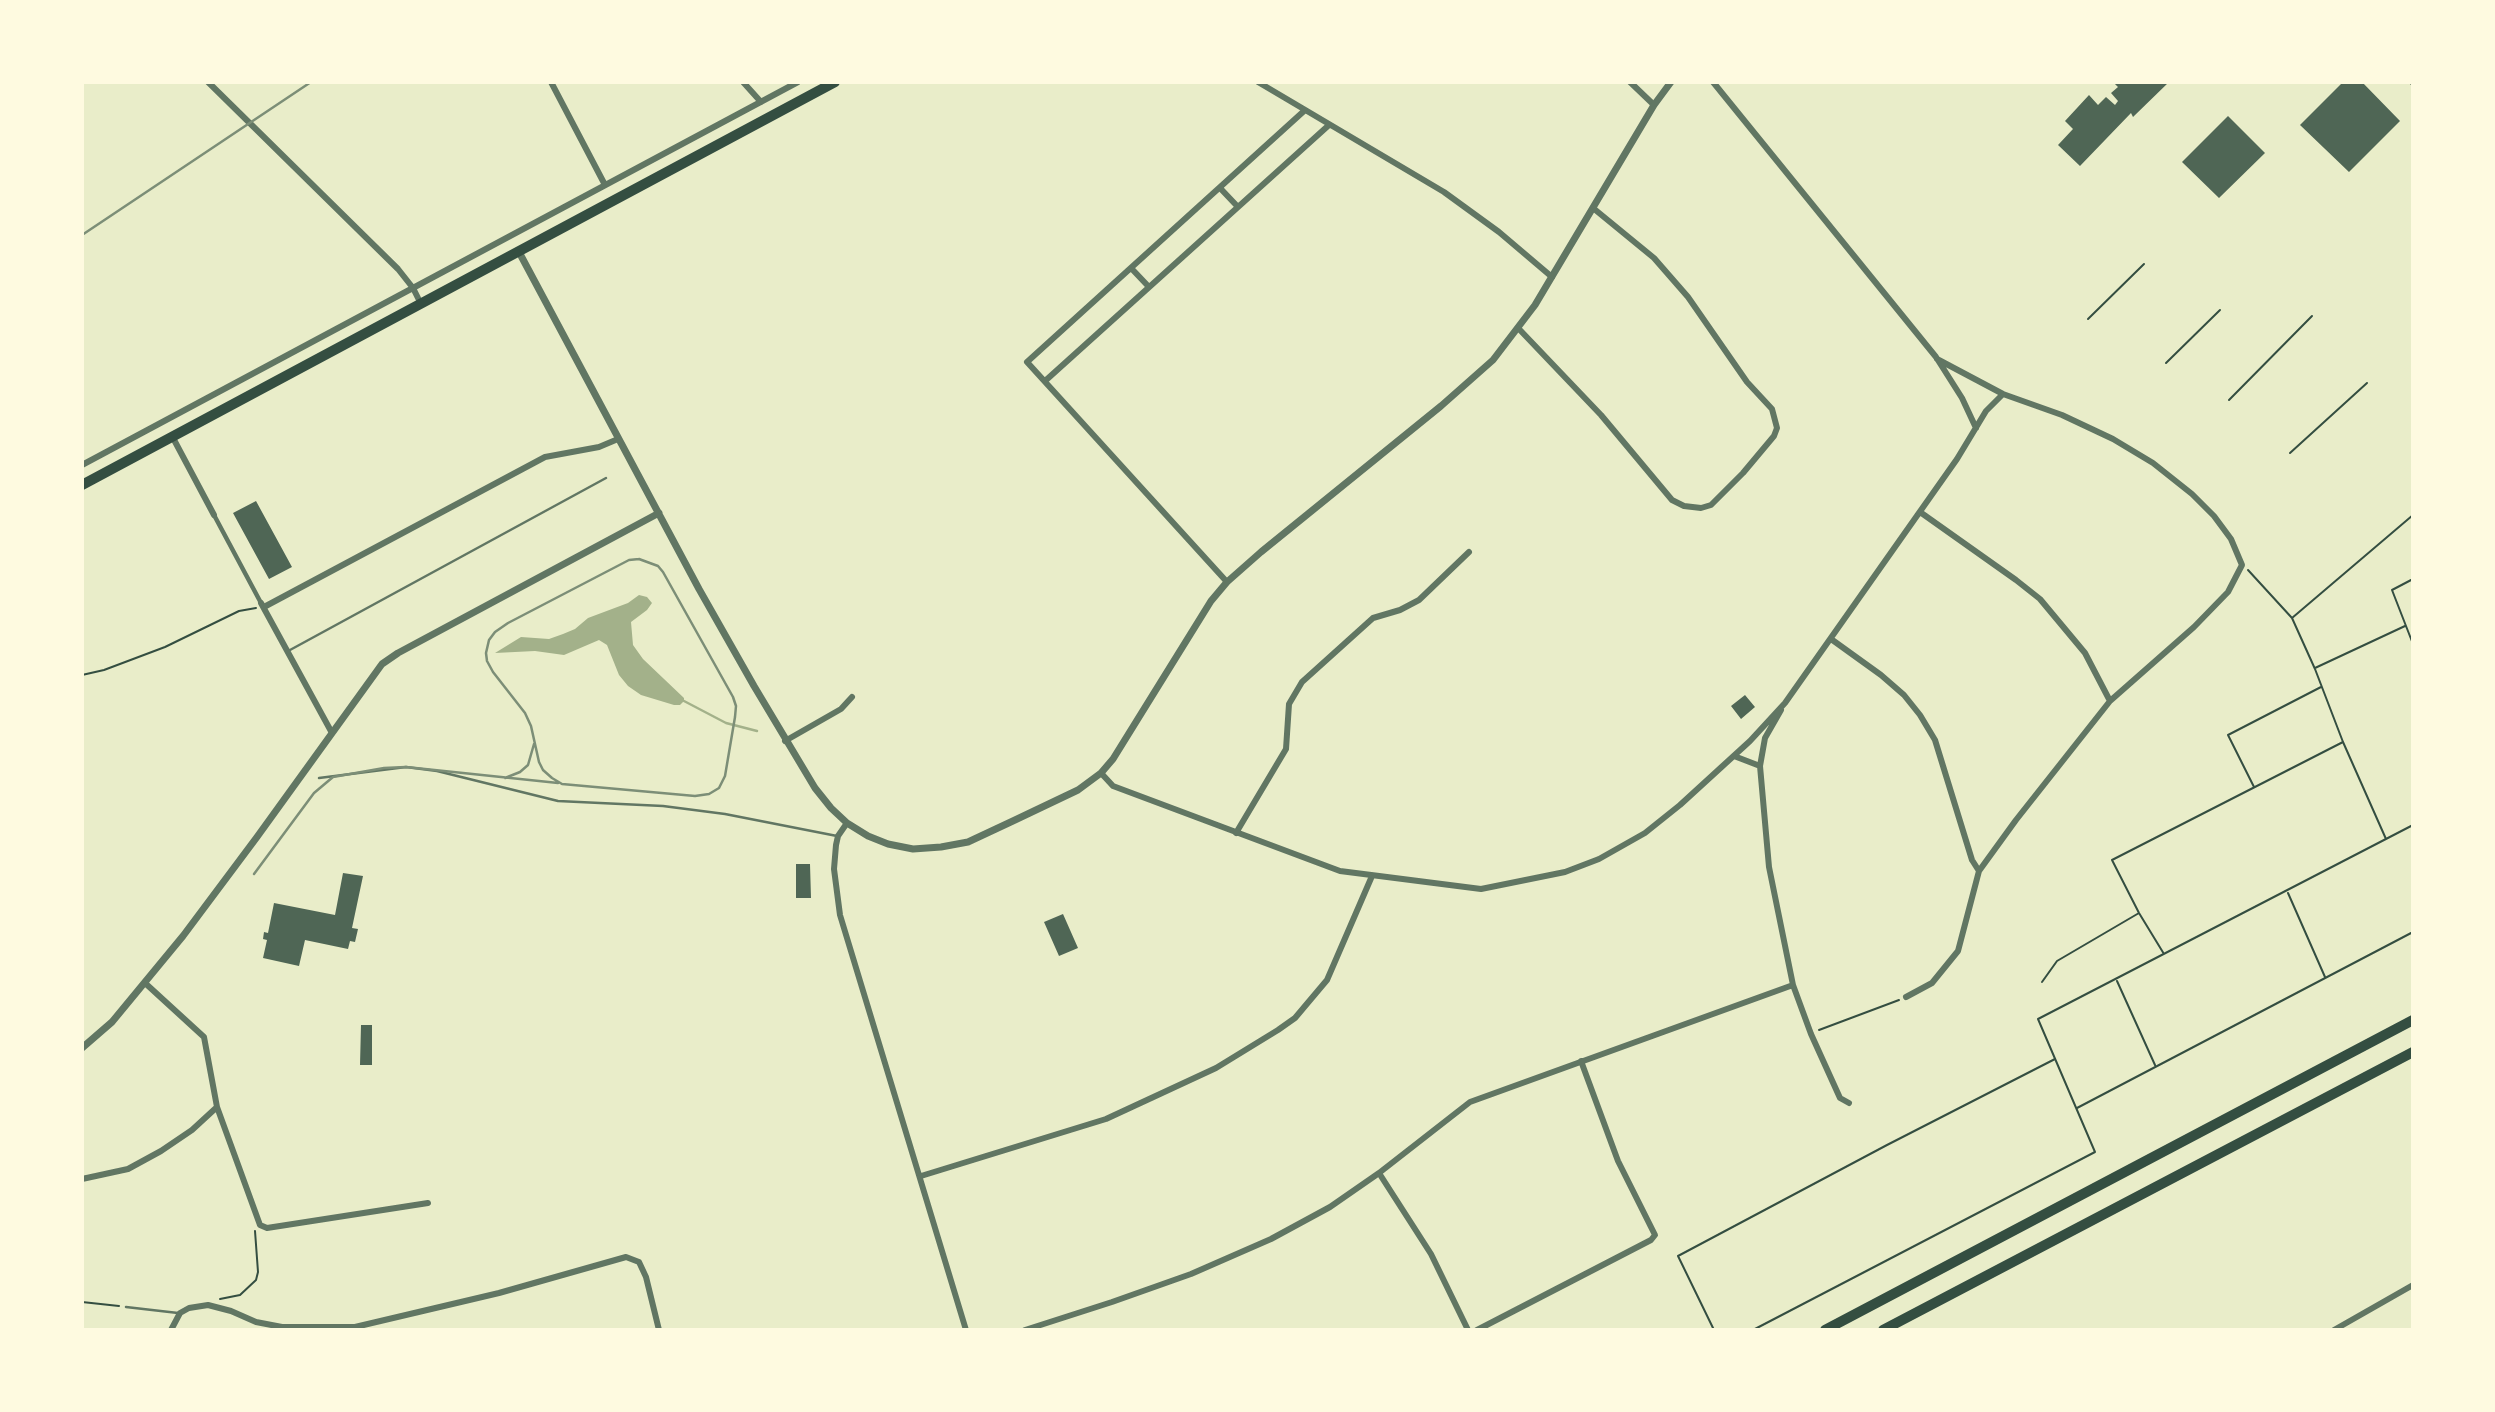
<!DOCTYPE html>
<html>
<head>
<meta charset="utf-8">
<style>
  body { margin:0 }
  #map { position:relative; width:2495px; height:1412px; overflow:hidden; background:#e9edc9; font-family:"PT Sans",sans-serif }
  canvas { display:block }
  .frame { position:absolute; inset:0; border:84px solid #fefae0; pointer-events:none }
</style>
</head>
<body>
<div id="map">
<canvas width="2495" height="1412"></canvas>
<div class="frame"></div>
</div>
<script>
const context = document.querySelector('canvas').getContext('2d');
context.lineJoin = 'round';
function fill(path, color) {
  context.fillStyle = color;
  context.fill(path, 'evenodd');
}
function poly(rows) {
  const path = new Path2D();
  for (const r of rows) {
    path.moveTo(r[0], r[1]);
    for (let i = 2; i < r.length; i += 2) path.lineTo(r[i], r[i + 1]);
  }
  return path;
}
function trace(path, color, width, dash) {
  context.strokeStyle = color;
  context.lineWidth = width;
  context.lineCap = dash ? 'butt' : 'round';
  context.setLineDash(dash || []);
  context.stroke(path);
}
fill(poly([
  [639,595,647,597,652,603,647,610,631,622,633,645,643,659,684,698,684,701,680,705,674,705,641,695,628,686,619,675,607,645,599,640,564,655,535,651,495,653,521,637,549,639,563,634,575,629,588,618,628,603]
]), '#a3b18a');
trace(poly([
  [684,701,726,723,757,731]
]), '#a3b18a', 2.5);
fill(poly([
  [2113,82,2169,82,2133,117,2131,113,2080,166,2058,145,2073,129,2065,121,2089,95,2098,105,2106,97,2115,105,2118,101,2111,93,2118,87],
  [2343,82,2362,82,2400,121,2349,172,2300,125],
  [2228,116,2265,153,2219,198,2182,162],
  [256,501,292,567,269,579,233,513],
  [1745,695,1755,707,1741,719,1731,706],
  [796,864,810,864,811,898,796,898],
  [343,873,363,876,352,928,358,929,355,942,350,941,348,949,305,940,299,966,263,958,267,940,263,939,264,932,268,933,274,903,335,915],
  [1063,914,1078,948,1059,956,1044,922],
  [361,1025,372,1025,372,1065,360,1065]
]), '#4f6655');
trace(poly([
  [2088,319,2144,264],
  [2166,363,2220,310],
  [2229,400,2312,316],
  [2290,453,2367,383],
  [2248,570,2292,618,2315,669,2343,742,2386,839],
  [2413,579,2392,590,2413,644],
  [2292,618,2413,515],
  [2315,668,2405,626],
  [82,675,104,670,165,647,239,611,256,608],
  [2254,787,2228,735,2321,687],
  [2288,893,2325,977],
  [2164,954,2139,913,2112,860,2343,742],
  [2117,981,2155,1065],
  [2042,982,2057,961,2139,913],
  [1819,1030,1899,1000],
  [2077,1108,2413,932],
  [220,1299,240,1295,256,1280,258,1272,255,1231],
  [82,1302,119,1306],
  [1714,1330,1678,1256,1887,1145,2055,1059],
  [1753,1330,2095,1152,2038,1019,2413,825]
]), '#344e41', 2);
trace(poly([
  [290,650,606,478],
  [319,778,406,767,437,771,558,801,663,806,725,814,837,836],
  [126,1307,178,1313]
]), '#617663', 2.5);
trace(poly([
  [214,515,261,603]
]), '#617663', 4.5);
trace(poly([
  [208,82,398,269,413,288,421,304],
  [551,82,605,185],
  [743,82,761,102],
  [1258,82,1444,192,1499,232,1552,277],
  [1630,82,1654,105],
  [1713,82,1936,357,1962,398,1976,428],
  [2412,82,2413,83],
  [1220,188,1238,207],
  [1131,268,1149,287],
  [1519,329,1601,415,1672,500,1684,506,1701,508,1711,505,1743,473,1774,436,1777,428,1772,409,1747,382,1688,297,1654,258,1593,208],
  [1045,381,1329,125],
  [172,436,214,515],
  [82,465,798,82],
  [1920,512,2016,580,2040,599,2085,653,2110,701],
  [1227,582,1027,362,1304,111],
  [261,603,332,733],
  [264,607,545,457,599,447,618,439],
  [1831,639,1881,675,1904,695,1920,715,1935,740,1972,860,1979,871],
  [1781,710,1765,738,1760,766,1769,867,1793,985,1811,1034,1840,1098,1849,1103],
  [785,741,841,709,852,697],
  [1734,756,1760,766],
  [1101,773,1113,786,1340,871,1481,889,1565,872,1599,859,1645,833,1680,805,1750,741,1785,703,1957,459,1986,411,2003,394],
  [847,823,838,836,836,845,834,869,840,915,966,1330],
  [1236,833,1286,749,1289,704,1302,682,1373,618,1400,610,1419,600,1469,552],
  [1906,997,1932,983,1958,951,1979,871,2016,820,2110,701,2194,627,2228,592,2242,565,2231,539,2214,516,2192,494,2153,463,2113,439,2062,415,2003,394,1937,359],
  [217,1107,260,1225,267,1228,428,1203],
  [1379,1173,1431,1254,1468,1330],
  [921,1176,1106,1119,1216,1068,1278,1030,1295,1018,1327,980,1372,876],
  [82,1179,128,1169,161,1151,192,1130,217,1107,204,1037,145,983],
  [171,1330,180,1313,189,1308,208,1305,231,1311,256,1322,282,1327,355,1327,499,1293,626,1257,639,1262,646,1277,659,1330],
  [1025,1330,1112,1302,1191,1274,1271,1239,1330,1207,1379,1173,1470,1102,1793,985],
  [1477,1330,1651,1240,1655,1235,1618,1161,1581,1061],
  [2334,1330,2413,1285]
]), '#617663', 6);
trace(poly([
  [519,252,699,589,754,686,815,788,831,808,847,823,868,836,888,844,913,849,941,847,968,842,1015,820,1078,790,1101,773,1113,759,1211,601,1227,582,1261,552,1441,406,1493,360,1535,305,1654,105,1671,82],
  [82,1048,112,1022,183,936,257,837,382,664,398,653,659,513]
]), '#617663', 7);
trace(poly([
  [82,485,835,82]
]), '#344e41', 10);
trace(poly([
  [1825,1330,2413,1020],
  [1883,1330,2413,1052]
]), '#344e41', 10);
trace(poly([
  [82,235,311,82],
  [639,559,658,566,663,572,733,697,736,706,735,717,725,776,719,788,709,794,695,796,562,784,552,778,543,770,539,762,531,726,525,713,493,672,487,661,486,653,489,640,495,632,508,623,629,560,639,559],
  [505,778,520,772,528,765,534,744],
  [254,874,314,793,333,777,384,768,406,767,558,783]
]), '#7c8e77', 2.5);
</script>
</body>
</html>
